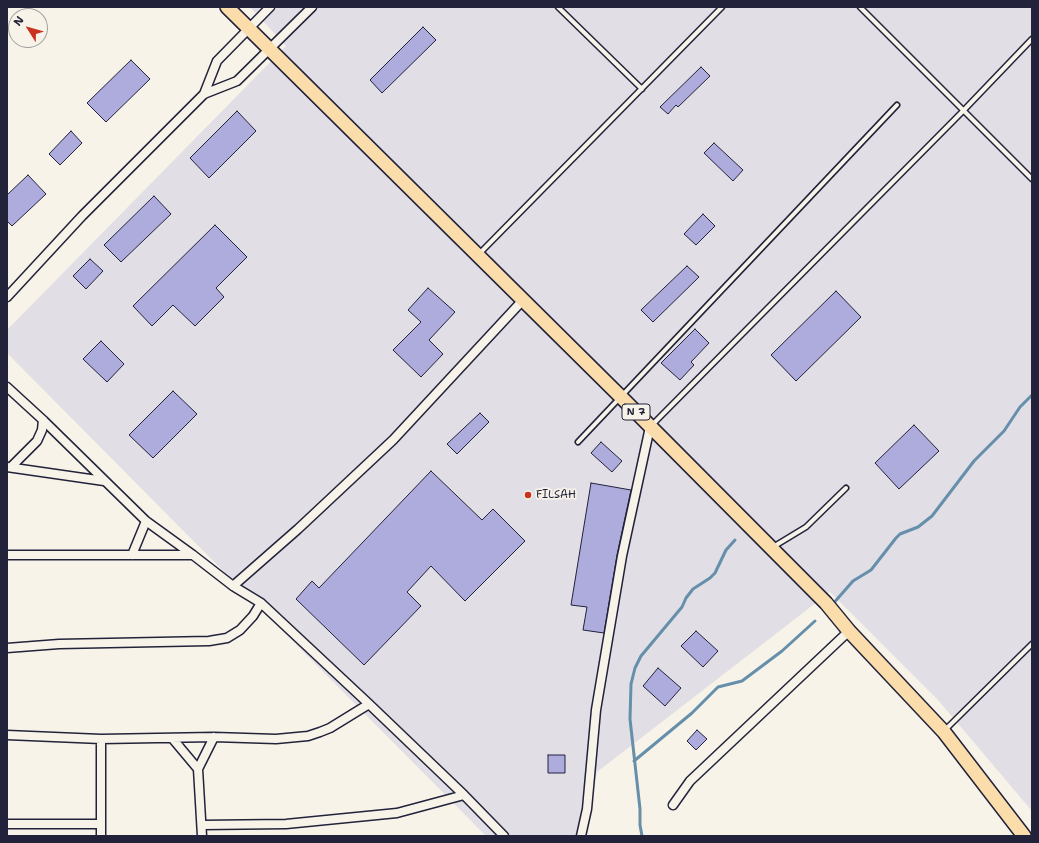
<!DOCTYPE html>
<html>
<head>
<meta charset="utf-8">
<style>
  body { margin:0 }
  #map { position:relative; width:1039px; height:843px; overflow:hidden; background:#f7f3e8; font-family:"Shantell Sans",sans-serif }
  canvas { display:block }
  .frame { position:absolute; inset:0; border:8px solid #22223b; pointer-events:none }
  .north { position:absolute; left:8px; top:8px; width:40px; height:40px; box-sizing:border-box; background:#f7f3e8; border:1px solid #a29fa3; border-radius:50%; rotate:307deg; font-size:11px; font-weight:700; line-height:16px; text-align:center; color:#22223b }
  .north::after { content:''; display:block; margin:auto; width:14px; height:18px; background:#c8321e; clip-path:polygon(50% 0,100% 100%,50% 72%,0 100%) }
</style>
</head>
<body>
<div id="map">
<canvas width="1039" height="843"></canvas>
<div class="frame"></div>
<div class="north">N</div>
</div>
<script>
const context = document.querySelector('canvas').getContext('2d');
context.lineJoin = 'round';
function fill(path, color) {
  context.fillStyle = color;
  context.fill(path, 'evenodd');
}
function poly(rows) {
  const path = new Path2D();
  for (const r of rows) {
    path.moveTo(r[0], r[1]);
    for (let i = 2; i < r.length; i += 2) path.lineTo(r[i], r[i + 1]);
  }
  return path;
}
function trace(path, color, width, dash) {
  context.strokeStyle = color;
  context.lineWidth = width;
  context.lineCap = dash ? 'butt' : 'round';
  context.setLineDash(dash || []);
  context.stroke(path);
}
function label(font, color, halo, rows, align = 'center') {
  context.font = font + ' "Shantell Sans",sans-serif';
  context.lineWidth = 3.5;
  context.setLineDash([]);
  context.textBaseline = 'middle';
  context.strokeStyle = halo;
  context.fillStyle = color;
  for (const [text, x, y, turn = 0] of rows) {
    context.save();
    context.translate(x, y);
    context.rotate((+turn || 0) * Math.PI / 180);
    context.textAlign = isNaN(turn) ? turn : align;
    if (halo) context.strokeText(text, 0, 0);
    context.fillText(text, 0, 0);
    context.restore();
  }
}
fill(poly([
  [250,7,1032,7,1032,811,938,700,830,592,597,772,584,836,486,836,7,353,7,330,286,46]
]), '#e1dee5');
trace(poly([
  [832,605,853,581,871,570,896,538,900,534,918,527,932,516,974,461,1004,431,1020,407,1032,395],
  [634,761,692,713,718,687,742,681,782,651,815,621],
  [642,836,640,825,640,809,630,719,631,684,635,668,641,656,682,607,686,598,693,589,710,578,715,573,726,550,735,540]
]), '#658faa', 3);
const building = poly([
  [423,27,436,40,382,93,370,80,423,27],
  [131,60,150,79,106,122,87,103,131,60],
  [701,67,710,76,678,107,676,105,668,114,660,107,701,67],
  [237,111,256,131,209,178,190,158,237,111],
  [71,131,82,143,60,165,49,154,71,131],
  [714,143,743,170,733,181,704,153,714,143],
  [28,175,46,194,12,226,7,221,7,195,28,175],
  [154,196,171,214,121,262,104,245,154,196],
  [703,214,715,226,696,245,684,234,703,214],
  [215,225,247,257,216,288,224,297,195,326,173,305,152,326,133,306,215,225],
  [90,259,103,271,86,289,73,276,90,259],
  [687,266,699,277,653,322,641,310,687,266],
  [428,288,455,312,429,340,443,354,421,377,393,350,421,322,408,310,428,288],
  [836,291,861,317,796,381,771,355,836,291],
  [695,329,709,343,691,362,694,365,680,380,661,363,695,329],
  [101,341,124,364,107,382,83,359,101,341],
  [173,391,197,414,153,458,129,435,173,391],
  [480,413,489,422,457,454,447,444,480,413],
  [914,425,939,451,899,489,875,463,914,425],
  [601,442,622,461,612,472,591,453,601,442],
  [431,471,482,520,493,509,525,541,465,601,431,566,407,592,421,606,364,665,296,599,312,581,319,588,431,471],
  [591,483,631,490,617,555,604,633,583,630,587,607,571,605,591,483],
  [696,631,718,651,703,667,681,646,696,631],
  [658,668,681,688,665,706,643,686,658,668],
  [697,730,707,739,696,750,687,741,697,730],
  [548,755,565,755,565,773,548,773,548,755]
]);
fill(building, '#aeacdd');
trace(building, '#22223b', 1);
const service = poly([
  [558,7,642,89],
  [860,7,1032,179],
  [480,253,722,7],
  [652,425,963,111,1032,39],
  [578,442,897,105],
  [773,547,806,527,846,488],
  [946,729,1032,644]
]);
const minor = poly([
  [204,94,217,61,270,7],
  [7,297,82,216,204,94,237,81,312,7],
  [7,387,43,420,146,521,193,555,233,586,261,603,369,704,464,795,504,836],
  [7,467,104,481],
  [11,467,37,441,42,430,43,420],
  [7,555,193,555],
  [132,555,146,521],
  [233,586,298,529,393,440,523,300],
  [7,648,59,644,209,641,227,638,240,630,253,616,261,603],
  [7,735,101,739,214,737,276,739,308,736,320,732,330,728,369,704],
  [172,738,198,769],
  [673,805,690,781,849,631],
  [7,824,101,824],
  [202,825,286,824,397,813,464,795],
  [101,836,101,739],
  [202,836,198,769,214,737],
  [581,836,587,809,596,710,622,556,650,427]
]);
const trunk = poly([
  [227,7,621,397,826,603,849,631,944,732,1024,836]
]);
trace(service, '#22223b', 7);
trace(minor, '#22223b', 11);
trace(trunk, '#22223b', 16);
trace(service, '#f7f3e8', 4);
trace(minor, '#f7f3e8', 8);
trace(trunk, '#faddab', 13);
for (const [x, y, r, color] of [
  [528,495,4,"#c8321e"]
]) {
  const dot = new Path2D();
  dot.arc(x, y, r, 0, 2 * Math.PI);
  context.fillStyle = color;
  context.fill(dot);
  trace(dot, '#f7f3e8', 1.5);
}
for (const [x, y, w] of [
  [636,412,28]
]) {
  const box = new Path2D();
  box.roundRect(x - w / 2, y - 8, w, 16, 3);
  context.fillStyle = '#f7f3e8';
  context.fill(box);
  trace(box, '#22223b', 1);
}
label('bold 10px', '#22223b', null, [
  ["N 7",636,412]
]);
label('11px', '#22223b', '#f7f3e8', [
  ["FILSAH",536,495]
], 'left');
</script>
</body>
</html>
